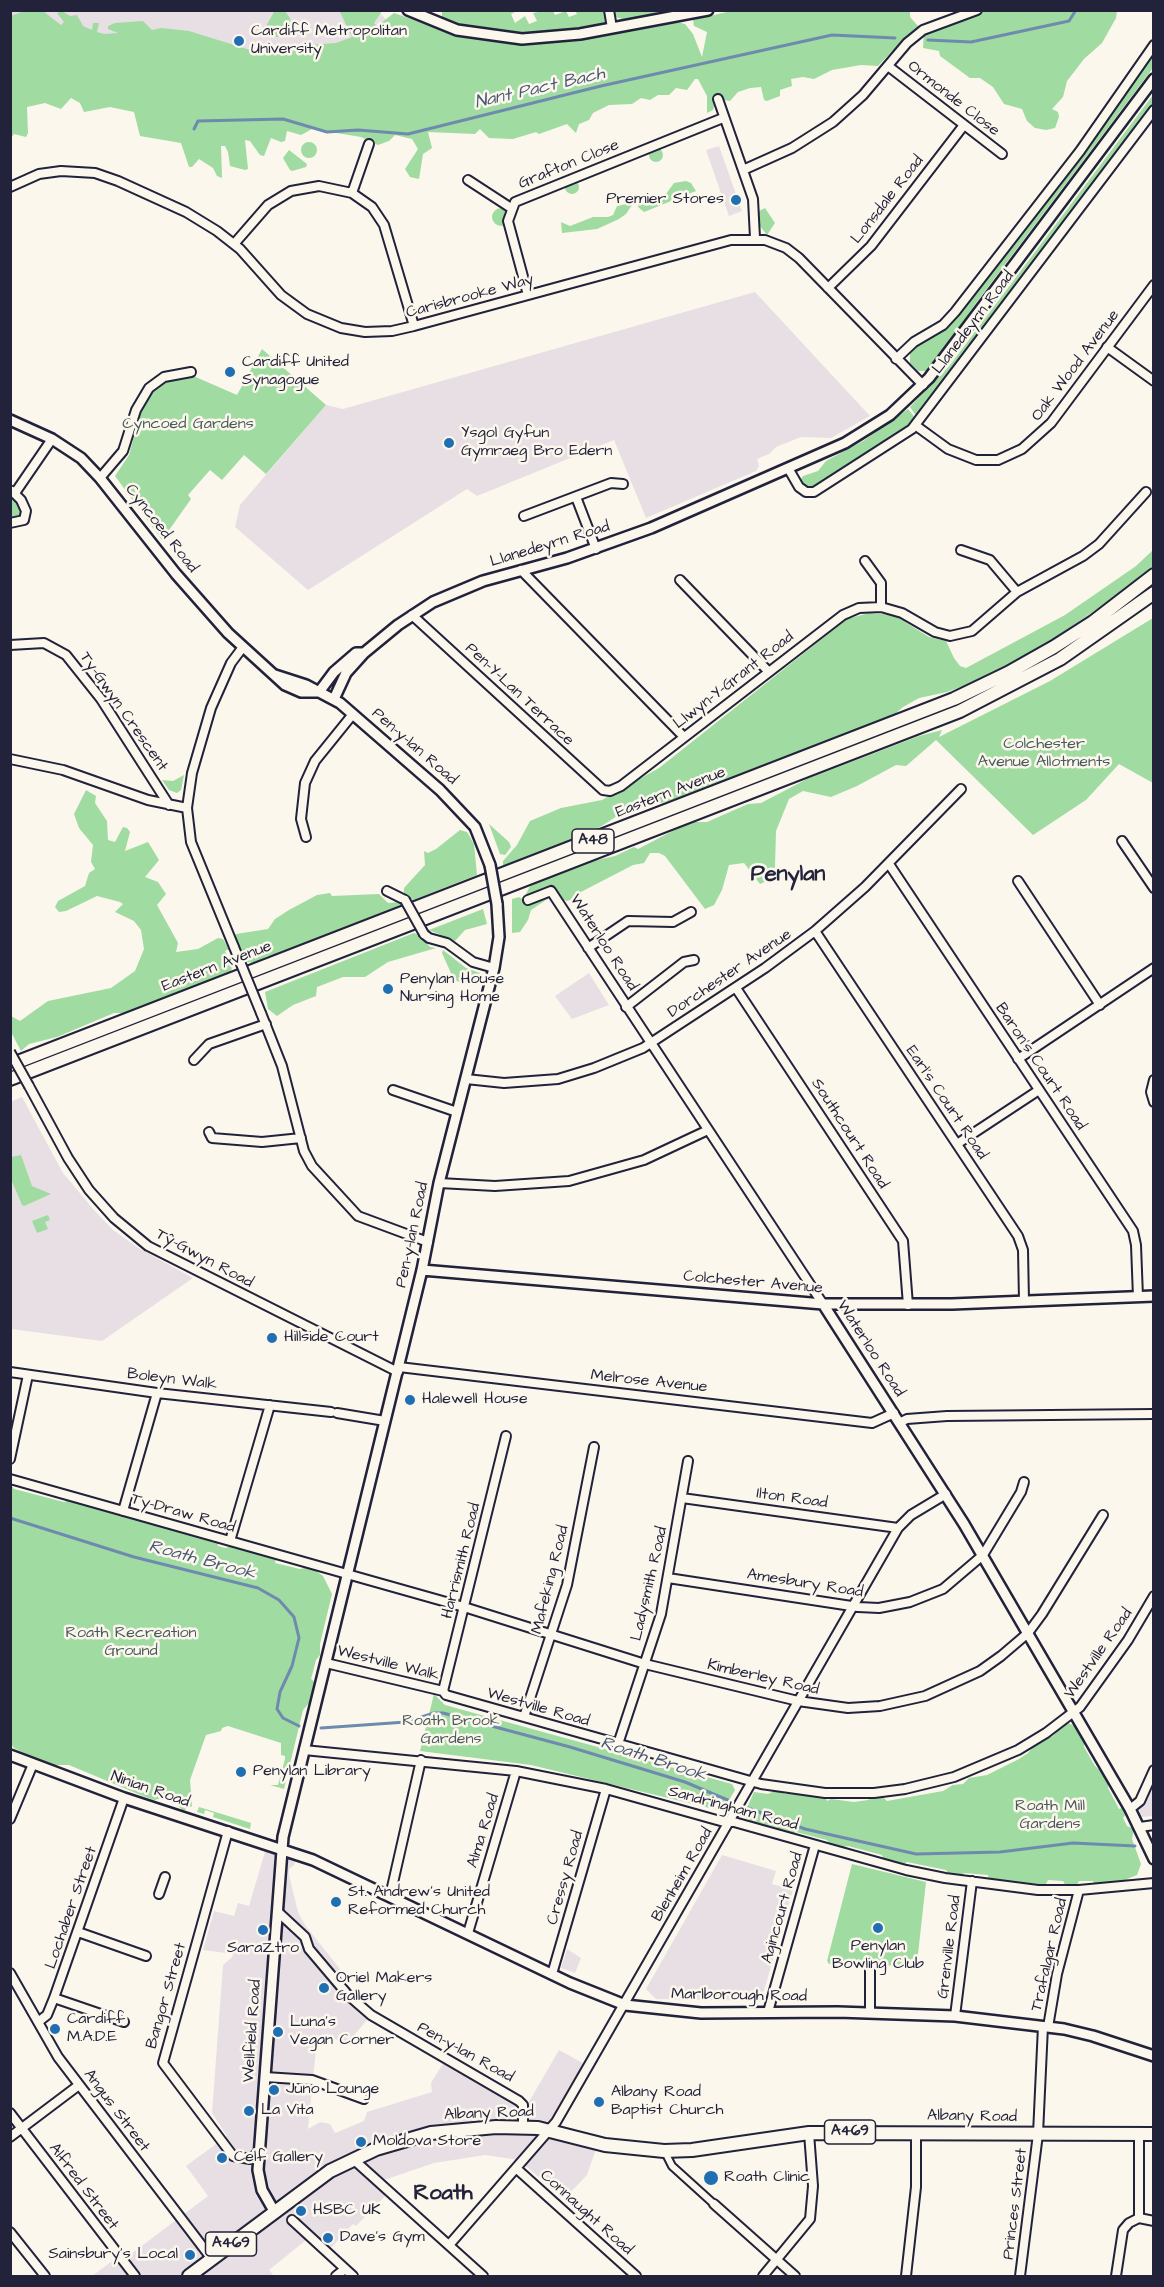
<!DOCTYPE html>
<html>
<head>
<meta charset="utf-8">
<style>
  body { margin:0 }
  #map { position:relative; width:1164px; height:2287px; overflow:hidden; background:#fbf7ec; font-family:"Architects Daughter",sans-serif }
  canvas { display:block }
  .frame { position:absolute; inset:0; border:12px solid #22223b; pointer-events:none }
</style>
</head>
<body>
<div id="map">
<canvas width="1164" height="2287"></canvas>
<div class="frame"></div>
</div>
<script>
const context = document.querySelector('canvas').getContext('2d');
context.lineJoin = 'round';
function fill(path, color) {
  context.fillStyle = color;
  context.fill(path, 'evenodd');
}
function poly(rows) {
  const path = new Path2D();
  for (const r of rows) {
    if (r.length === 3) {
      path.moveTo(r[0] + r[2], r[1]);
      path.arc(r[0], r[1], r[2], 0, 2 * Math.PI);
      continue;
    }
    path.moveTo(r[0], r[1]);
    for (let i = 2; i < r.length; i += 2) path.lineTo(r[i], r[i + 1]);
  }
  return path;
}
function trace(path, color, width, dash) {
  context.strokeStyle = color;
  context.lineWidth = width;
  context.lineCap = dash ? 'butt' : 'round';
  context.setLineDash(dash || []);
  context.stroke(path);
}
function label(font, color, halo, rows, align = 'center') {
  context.font = font + ' "Architects Daughter",sans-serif';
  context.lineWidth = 5;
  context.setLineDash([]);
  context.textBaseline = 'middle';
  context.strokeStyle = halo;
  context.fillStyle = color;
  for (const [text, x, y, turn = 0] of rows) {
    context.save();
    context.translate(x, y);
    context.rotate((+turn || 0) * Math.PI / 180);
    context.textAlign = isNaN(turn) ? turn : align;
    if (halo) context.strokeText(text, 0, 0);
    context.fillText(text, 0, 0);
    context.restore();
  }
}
fill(poly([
  [11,10,377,10,392,26,352,61,11,33],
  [719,146,742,211,729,216,706,150],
  [755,292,870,416,831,438,801,437,776,447,769,454,757,459,759,466,756,471,646,518,614,440,477,496,467,489,308,590,235,527,240,505,326,405,343,409],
  [589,973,609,1005,572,1019,555,996],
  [22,1097,63,1173,94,1210,113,1230,137,1247,193,1278,102,1341,11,1329,10,1102],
  [1153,1780,1153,1816,1142,1817,1139,1812],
  [267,1845,297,1855,294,1865,289,1869,289,1875,298,1912,305,1925,340,1969,342,1972,337,1983,371,2015,346,2045,330,2036,317,2039,308,2129,320,2122,330,2124,335,2133,364,2121,367,2112,432,2092,431,2083,446,2059,519,2101,523,2112,559,2050,590,2067,551,2130,598,2143,587,2175,564,2199,519,2160,485,2155,434,2163,378,2182,389,2192,356,2226,353,2224,327,2252,310,2237,269,2270,274,2276,92,2276,119,2256,123,2260,208,2196,186,2166,227,2136,212,2113,223,1965,232,1957,233,1954,203,1950,214,1911,234,1916,238,1903,249,1906],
  [722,1855,776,1871,772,1884,793,1890,761,2001,656,1999,646,1989],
  [567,1949,581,1958,575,1973,561,1968]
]), '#e8dfe5');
fill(poly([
  [275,10,285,11,290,18,291,28,285,36,277,37,264,30],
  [339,10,382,11,374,23,377,26,394,13,432,26,442,19,442,11,517,11,511,14,515,23,525,16,529,24,537,21,533,13,544,11,553,11,555,15,566,11,569,17,577,14,575,11,609,11,613,33,677,22,685,24,693,34,702,57,707,32,694,26,693,20,731,11,910,11,910,17,918,26,918,31,899,49,892,51,878,66,861,65,832,70,814,79,803,77,791,79,792,86,780,90,780,96,767,101,764,100,761,87,750,88,738,92,730,101,716,99,713,110,707,113,707,96,698,79,695,79,687,90,676,88,669,95,658,95,650,100,641,98,632,104,609,105,593,113,589,120,579,124,576,133,567,124,539,134,536,132,513,139,489,138,480,129,475,134,428,132,432,148,423,154,419,179,410,177,405,169,418,149,412,139,395,135,389,141,378,145,361,137,312,129,301,135,287,131,285,141,281,142,271,138,264,156,260,155,250,141,245,140,248,169,245,170,230,166,228,152,225,146,221,146,222,178,217,176,213,168,199,159,192,167,189,167,181,143,140,136,134,112,110,107,84,112,80,103,71,98,61,109,45,103,27,107,28,133,26,137,14,134,11,138,10,16,25,11,43,11,61,25,64,22,57,13,62,11,70,16,77,15,83,26,92,30,93,23,99,23,97,32,104,34,118,33,108,29,108,26,115,23,143,21,152,30,161,28,189,31,247,49,284,55,308,45,336,43,352,37],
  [657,10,657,13,627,20,615,17,611,11],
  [980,11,1117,11,1116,18,1102,43,1084,59,1067,81,1063,97,1052,109,1058,112,1059,117,1055,128,1046,130,1035,128,1027,121,1022,109,1004,104,993,87,980,78,970,78,940,56,939,51,923,48,924,32],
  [1153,52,1153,68,976,303,935,362,927,371,918,371,910,363,910,350,932,336,1044,205,1093,140],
  [1153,95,1153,104,917,417,910,407,950,365],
  [309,150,8],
  [656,155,7],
  [289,150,307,164,306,167,292,171,290,170,283,158],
  [572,187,7],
  [686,181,691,183,696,191,644,212,638,207,639,204,654,195,666,194,674,183],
  [631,194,634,196,634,202,626,214,619,219,597,229,562,233,561,222,570,226,593,217,608,217,613,215,617,206,626,204],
  [501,217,9],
  [765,208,775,223,767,235,759,225,759,211],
  [262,349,326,405,266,474,244,455,222,480,210,470,188,495,191,499,162,540,115,476,129,455,142,407,151,393,165,382,191,375,237,395],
  [908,409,916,419,911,425,817,488,808,489,799,482,803,476,818,471,826,461,863,441],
  [11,496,22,510,22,516,18,520,11,520],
  [1153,550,1153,566,1125,590,1035,651,991,676,947,692,919,698,903,707,889,719,790,756,760,771,749,771,735,780,725,781,712,789,661,803,649,803,622,813,600,827,561,845,506,868,503,865,503,861,517,845,530,821,561,808,602,800,659,768,847,619,869,613,894,615,929,637,946,641,954,658,960,666,966,668,1065,615,1136,566],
  [1153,618,1153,783,1119,764,1086,800,1033,835,936,740,906,766,896,765,857,786,831,797,803,791,789,799,776,831,775,867,767,881,760,884,744,863,729,865,722,890,714,905,705,909,665,856,659,853,650,853,644,863,633,865,579,893,573,899,567,901,550,895,549,898,531,910,528,920,520,932,512,933,512,899,519,897,531,904,533,901,526,894,530,886,575,865,615,856,634,847,638,849,690,822,707,822,748,804,761,803,807,779,919,736,942,730,939,737,1050,681],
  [184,775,181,790,177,793,169,790,162,780,173,781],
  [86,790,96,796,95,803,107,821,108,840,115,842,123,827,127,828,130,832,125,851,148,842,159,860,145,877,158,882,166,894,157,905,178,943,176,952,198,949,218,938,223,939,229,949,225,951,232,967,231,971,211,980,123,1013,114,1013,57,1037,29,1044,21,1051,11,1032,11,1016,20,1021,48,1001,111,988,135,971,144,949,141,930,134,921,115,912,123,904,120,902,97,896,66,911,59,912,55,907,58,901,85,886,89,873,95,869,91,862,93,845,79,828,74,814],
  [489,824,509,842,511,847,505,855,500,854],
  [460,830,467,832,474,844,477,875,413,900,404,894,404,888,425,865,424,851,428,853,436,849],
  [330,893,332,896,379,894,388,903,399,902,402,905,395,912,387,911,371,921,358,923,280,955,267,956,255,963,247,962,245,954,236,948,234,941,236,934,268,929,275,919,289,910,317,895],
  [483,909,487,924,465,930,455,941,429,930],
  [414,933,420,935,430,947,436,948,388,962,365,977,343,977,317,987,316,996,293,1005,277,1016,268,1009,265,992],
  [443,950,466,968,480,973,479,976,466,984,454,980,442,953],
  [21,1155,32,1186,51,1194,24,1206,22,1205,11,1179,11,1157],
  [48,1215,50,1220,45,1222,48,1229,37,1233,32,1221],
  [10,1483,14,1489,64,1502,70,1500,86,1505,90,1501,107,1511,113,1507,137,1520,144,1522,146,1520,208,1537,213,1542,217,1539,218,1546,225,1548,235,1545,262,1552,264,1555,276,1559,275,1563,300,1569,310,1567,323,1576,332,1594,320,1644,320,1655,316,1660,311,1679,318,1685,316,1695,303,1710,284,1789,270,1785,278,1785,285,1759,285,1756,281,1755,281,1743,228,1726,222,1728,221,1731,206,1735,190,1780,192,1806,183,1811,175,1802,163,1798,154,1800,143,1796,69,1765,48,1765,14,1748,10,1743],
  [434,1694,445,1705,732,1784,735,1790,724,1809,718,1810,531,1765,420,1751],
  [1068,1723,1080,1728,1084,1735,1084,1747,1095,1766,1108,1778,1108,1788,1119,1809,1125,1807,1128,1811,1123,1818,1127,1826,1134,1829,1132,1839,1141,1864,1137,1875,1127,1879,1126,1883,1095,1885,1093,1881,1079,1881,1076,1887,1067,1888,1063,1881,1048,1880,1044,1888,1021,1892,1014,1888,1004,1891,996,1889,989,1881,988,1875,964,1873,961,1877,949,1877,946,1870,907,1862,903,1866,884,1862,882,1855,848,1846,839,1848,830,1845,827,1840,796,1832,792,1835,772,1826,768,1829,743,1817,754,1792,768,1794,777,1790,785,1794,820,1793,825,1794,827,1801,831,1799,854,1802,868,1800,876,1795,882,1796,887,1801,943,1791,953,1785,963,1784,969,1778,987,1775,1019,1759,1028,1753,1038,1741,1053,1736,1062,1726],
  [199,1807,251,1823,250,1829,213,1817,214,1813,205,1810,204,1814,197,1812],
  [852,1864,926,1882,917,1963,913,1966,829,1964,827,1961]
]), '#a0dba1');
trace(poly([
  [928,40,971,42,1069,21,1076,10],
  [194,129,198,121,283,119,327,132,358,130,408,134,601,86,832,35,895,38],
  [10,1518,134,1557,258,1588,279,1600,294,1617,299,1638,292,1666,280,1692,277,1709,283,1718,299,1726],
  [321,1728,406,1722,434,1713,443,1713,570,1747,685,1782,730,1801],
  [748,1808,805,1829,916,1854,1000,1852,1073,1843,1135,1846]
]), '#6e8baf', 3);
const pedestrian = poly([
  [665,2152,672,2166,714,2204]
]);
const minor = poly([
  [609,10,612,28],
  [888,66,1002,154],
  [718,99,753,199,755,238],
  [743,170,792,148,833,122,863,95,907,43,923,30,977,10],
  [468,180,511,208],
  [10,187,39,174,61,171,95,173,118,181,186,212,217,231,240,249,281,295,307,314,341,328,365,332,392,331,414,326,731,240,765,240,786,248,799,258,923,385],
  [352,193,369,144],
  [234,244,268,205,291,191,319,186,352,193,372,207,384,225,414,326],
  [828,288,871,246,964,125],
  [528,295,508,221,515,202,723,118],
  [1107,347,1154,381],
  [896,359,914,342,943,325,955,312,1080,151,1154,45],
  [915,425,948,449,976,460,998,460,1022,449,1051,423,1154,285],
  [788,468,799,487,806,492,814,492,912,429,1154,110],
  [100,478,123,451,136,410,149,388,164,377,191,372],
  [15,493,52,439],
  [576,497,596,549],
  [524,516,611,483,623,484],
  [10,523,24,520,26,511,21,500,12,491],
  [961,550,990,560,1017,592],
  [865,561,881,583,881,607],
  [521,570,684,737],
  [680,580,768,671],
  [412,615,603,790,610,791,621,786,843,615,859,608,881,607,902,613,935,632,950,636,972,631,1017,592,1083,556,1099,544,1146,492],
  [10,645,44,643,66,655,101,699,169,805],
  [10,759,63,770,148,800,187,808],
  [306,837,301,819,305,783,315,761,353,714],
  [1122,841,1154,888],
  [889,864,1133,1231,1136,1245,1138,1297],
  [1018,881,1100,1005],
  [387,891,405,900],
  [528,900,551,891,823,1304],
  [815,931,1018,1236,1023,1250,1024,1301],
  [424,934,429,938,447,943,473,962,494,968],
  [234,947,191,842,187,808,192,773,211,708,231,663,243,647],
  [588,948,628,921,673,922,691,912],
  [736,988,903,1241,908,1305],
  [626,1007,684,962,694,960],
  [261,1013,282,1066,304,1151,312,1166,358,1216,428,1242],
  [1018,1059,1154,968],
  [194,1060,209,1044,266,1024],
  [466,1079,504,1083,558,1079,594,1068,643,1048,765,968,815,931,865,887,961,789],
  [1154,1080,1151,1092,1154,1102],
  [29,1086,68,1158,89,1190,114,1218,148,1246,398,1372],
  [393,1090,457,1112],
  [209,1132,212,1138,262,1142,301,1138],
  [957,1144,1039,1090],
  [439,1183,495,1186,569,1181,644,1160,708,1130],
  [399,1367,872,1423,894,1413],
  [10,1372,157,1393,331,1412],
  [337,1413,385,1421],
  [901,1422,907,1419,947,1416,1154,1414],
  [10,1459,28,1375],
  [10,1479,464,1607,645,1664,798,1701,848,1708,880,1706,925,1696,980,1671,1001,1656,1028,1633,1042,1614,1103,1515],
  [682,1498,898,1528],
  [123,1511,157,1393],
  [230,1541,270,1405],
  [668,1578,858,1607,879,1608,910,1602,943,1589,983,1555,1021,1492,1024,1482],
  [326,1663,443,1691,446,1695,761,1784,825,1793,874,1793,905,1789,954,1777,1018,1750,1046,1733,1080,1707,1128,1640,1154,1596],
  [443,1691,506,1436],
  [524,1717,567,1585,594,1447],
  [618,1744,661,1614,688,1461],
  [304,1750,516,1771,606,1789,724,1822,734,1822,906,1870,945,1878,1038,1890,1079,1890,1154,1883],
  [1130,1809,1140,1801,1154,1770],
  [10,1819,33,1764],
  [1140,1827,1154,1825],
  [228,1831,163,2063,233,2156,250,2159,259,2152],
  [159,1894,165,1877],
  [390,1896,421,1760],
  [278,1912,305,1937,309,1949,348,1995,371,2015,519,2101,523,2105,523,2127],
  [78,1932,146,1956],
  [468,1933,516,1771],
  [10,1973,58,2057,212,2259],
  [552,1974,606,1789],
  [54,1998,124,2022],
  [768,2012,815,1845],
  [870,2012,870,1967],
  [955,2016,972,1881],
  [38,2022,47,2015,54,1998,124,1798],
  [1048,2027,1057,1974,1079,1890],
  [265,2077,312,2080,364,2099],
  [10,2113,135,2276],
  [10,2137,79,2085],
  [353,2159,483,2276],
  [517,2169,636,2276],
  [714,2204,795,2276],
  [1139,2218,1139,2133],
  [292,2220,353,2276],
  [10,2232,45,2276],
  [449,2245,556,2122,898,1528,911,1515,946,1494],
  [336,2276,345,2269],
  [763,2276,810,2219,813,2186,809,2133],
  [906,2276,916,2187,916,2132],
  [1020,2276,1038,2134,1043,2026],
  [1116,2276,1123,2230,1129,2223,1139,2218,1154,2221]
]);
const tertiary = poly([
  [408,10,457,30,522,39,580,34,708,10],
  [10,420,52,439,81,458,100,478,176,574,228,633,285,685,301,692,319,692],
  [275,675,306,685,340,703,440,790,475,827,490,865],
  [319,692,334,672,356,653,364,653],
  [334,699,346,673,364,653,398,625,433,602,483,581,567,558,651,528,845,443,890,415,929,378,1154,79],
  [422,1270,823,1304,952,1304,1154,1296],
  [823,1304,964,1524,1130,1809,1154,1859],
  [10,1755,124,1798,313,1860,570,1983,625,2005,701,2013,838,2012,955,2016,1064,2029,1093,2036,1154,2056],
  [274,2211,262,2190,258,2170,283,1837,422,1270,439,1183,494,968,499,937,497,904]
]);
const primary = poly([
  [189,2276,330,2171,376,2149,431,2133,496,2127,538,2128,605,2145,664,2151,692,2150,809,2133,1154,2134]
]);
const trunk = poly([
  [10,1065,954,699,1008,673,1054,647,1093,622,1154,575],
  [10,1079,960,711,1060,659,1154,593]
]);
trace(pedestrian, '#22223b', 10);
trace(minor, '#22223b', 12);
trace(tertiary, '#22223b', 14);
trace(primary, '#22223b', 16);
trace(trunk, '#22223b', 16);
trace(pedestrian, '#fbf7ec', 6);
trace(minor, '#fbf7ec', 8);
trace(tertiary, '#fbf7ec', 9);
trace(primary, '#fbf7ec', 12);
trace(trunk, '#fbf7ec', 12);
const minorBridge = poly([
  [405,900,424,934],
  [234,947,261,1013],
  [10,1052,29,1086]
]);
const tertiaryBridge = poly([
  [490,865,497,904]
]);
trace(minorBridge, '#22223b', 12, []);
trace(tertiaryBridge, '#22223b', 14, []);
trace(minorBridge, '#fbf7ec', 8);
trace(tertiaryBridge, '#fbf7ec', 9);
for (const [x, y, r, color] of [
  [239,41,6,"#1f6fb2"],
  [736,200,6,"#1f6fb2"],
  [230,372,6,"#1f6fb2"],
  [449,443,6,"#1f6fb2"],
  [388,989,6,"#1f6fb2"],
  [272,1338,6,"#1f6fb2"],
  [410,1400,6,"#1f6fb2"],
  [241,1772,6,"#1f6fb2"],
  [336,1902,6,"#1f6fb2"],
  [878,1928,6,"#1f6fb2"],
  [263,1930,6,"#1f6fb2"],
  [324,1988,6,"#1f6fb2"],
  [55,2029,6,"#1f6fb2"],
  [278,2032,6,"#1f6fb2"],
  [274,2090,6,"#1f6fb2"],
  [599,2102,6,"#1f6fb2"],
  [249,2111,6,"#1f6fb2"],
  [361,2142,6,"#1f6fb2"],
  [222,2158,6,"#1f6fb2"],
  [711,2178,8,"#1f6fb2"],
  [301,2211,6,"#1f6fb2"],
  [328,2238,6,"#1f6fb2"],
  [190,2255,6,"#1f6fb2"]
]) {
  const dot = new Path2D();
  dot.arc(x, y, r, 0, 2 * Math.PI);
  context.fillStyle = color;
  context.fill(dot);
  trace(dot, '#fbf7ec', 2);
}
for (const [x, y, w] of [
  [593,841,42],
  [850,2132,51],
  [231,2244,51]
]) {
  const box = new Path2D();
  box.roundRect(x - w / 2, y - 12, w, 24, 4.5);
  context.fillStyle = '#fbf7ec';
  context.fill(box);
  trace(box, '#22223b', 1.5);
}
label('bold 15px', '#22223b', null, [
  ["A48",593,841],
  ["A469",850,2132],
  ["A469",231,2244]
]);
label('16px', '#22223b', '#fbf7ec', [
  ["Cardiff Metropolitan",251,32],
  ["University",251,50],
  ["Premier Stores",724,200,"right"],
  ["Cardiff United",242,363],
  ["Synagogue",242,381],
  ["Ysgol Gyfun",461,434],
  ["Gymraeg Bro Edern",461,452],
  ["Penylan House",400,980],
  ["Nursing Home",400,998],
  ["Hillside Court",284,1338],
  ["Halewell House",422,1400],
  ["Penylan Library",253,1772],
  ["St. Andrew's United",348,1893],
  ["Reformed Church",348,1911],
  ["Penylan",878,1947,"center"],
  ["Bowling Club",878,1965,"center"],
  ["SaraZtro",263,1949,"center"],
  ["Oriel Makers",336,1979],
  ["Gallery",336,1997],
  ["Cardiff",67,2020],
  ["M.A.D.E",67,2038],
  ["Luna's",290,2023],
  ["Vegan Corner",290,2041],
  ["Juno Lounge",286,2090],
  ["Albany Road",611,2093],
  ["Baptist Church",611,2111],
  ["La Vita",261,2111],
  ["Moldova Store",373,2142],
  ["Celf Gallery",234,2158],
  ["Roath Clinic",724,2178],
  ["HSBC UK",313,2211],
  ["Dave's Gym",340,2238],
  ["Sainsbury's Local",178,2255,"right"]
], 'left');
label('16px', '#22223b', '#fbf7ec', [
  ["Ormonde Close",953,99,38],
  ["Grafton Close",569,165,-22],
  ["Lonsdale Road",888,200,-52],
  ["Carisbrooke Way",470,297,-15],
  ["Llanedeyrn Road",974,323,-53],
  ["Oak Wood Avenue",1076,366,-53],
  ["Cyncoed Road",161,529,52],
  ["Llanedeyrn Road",550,545,-17],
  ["Llwyn-Y-Grant Road",734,681,-38],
  ["Pen-Y-Lan Terrace",519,695,43],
  ["Ty-Gwyn Crescent",123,712,55],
  ["Pen-y-lan Road",414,747,41],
  ["Eastern Avenue",671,793,-21],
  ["Waterloo Road",603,943,57],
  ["Eastern Avenue",217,967,-21],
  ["Dorchester Avenue",730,974,-34],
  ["Baron's Court Road",1040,1067,56],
  ["Earl's Court Road",946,1103,56],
  ["Southcourt Road",849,1134,57],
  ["Pen-y-lan Road",413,1235,-78],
  ["Tŷ-Gwyn Road",204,1259,28],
  ["Colchester Avenue",753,1283,5],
  ["Waterloo Road",870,1349,57],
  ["Boleyn Walk",172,1380,7],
  ["Melrose Avenue",649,1382,6],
  ["Ilton Road",792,1499,8],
  ["Ty-Draw Road",183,1514,16],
  ["Harrismith Road",462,1561,-76],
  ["Mafeking Road",551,1580,-76],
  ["Ladysmith Road",650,1584,-77],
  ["Amesbury Road",805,1584,9],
  ["Westville Road",1099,1654,-55],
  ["Westville Walk",388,1664,14],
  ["Kimberley Road",763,1678,13],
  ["Westville Road",538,1708,16],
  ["Ninian Road",150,1790,19],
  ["Sandringham Road",733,1809,15],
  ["Alma Road",484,1831,-73],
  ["Blenheim Road",683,1875,-60],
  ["Cressy Road",566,1878,-74],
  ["Lochaber Street",72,1908,-71],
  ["Agincourt Road",783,1908,-74],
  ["Grenville Road",950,1947,-83],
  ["Trafalgar Road",1050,1955,-77],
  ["Bangor Street",167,1996,-74],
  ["Marlborough Road",739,1996,1],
  ["Wellfield Road",253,2031,-86],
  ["Pen-y-lan Road",465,2053,29],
  ["Angus Street",116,2111,53],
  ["Albany Road",489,2114,-2],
  ["Albany Road",972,2117,1],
  ["Alfred Street",83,2187,53],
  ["Princes Street",1016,2204,-83],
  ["Connaught Road",586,2213,42]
]);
label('16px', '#485a5a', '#fbf7ec', [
  ["Cyncoed Gardens",188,425],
  ["Colchester",1044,745],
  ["Avenue Allotments",1044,763],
  ["Roath Recreation",131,1634],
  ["Ground",131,1652],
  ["Roath Brook",451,1722],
  ["Gardens",451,1740],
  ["Roath Mill",1050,1807],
  ["Gardens",1050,1825]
]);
label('italic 18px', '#485775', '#fbf7ec', [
  ["Nant Pact Bach",540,89,-13],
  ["Roath Brook",202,1561,15],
  ["Roath Brook",653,1760,18]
]);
label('bold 22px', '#22223b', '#fbf7ec', [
  ["Penylan",788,875],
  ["Roath",443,2194]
]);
</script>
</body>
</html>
